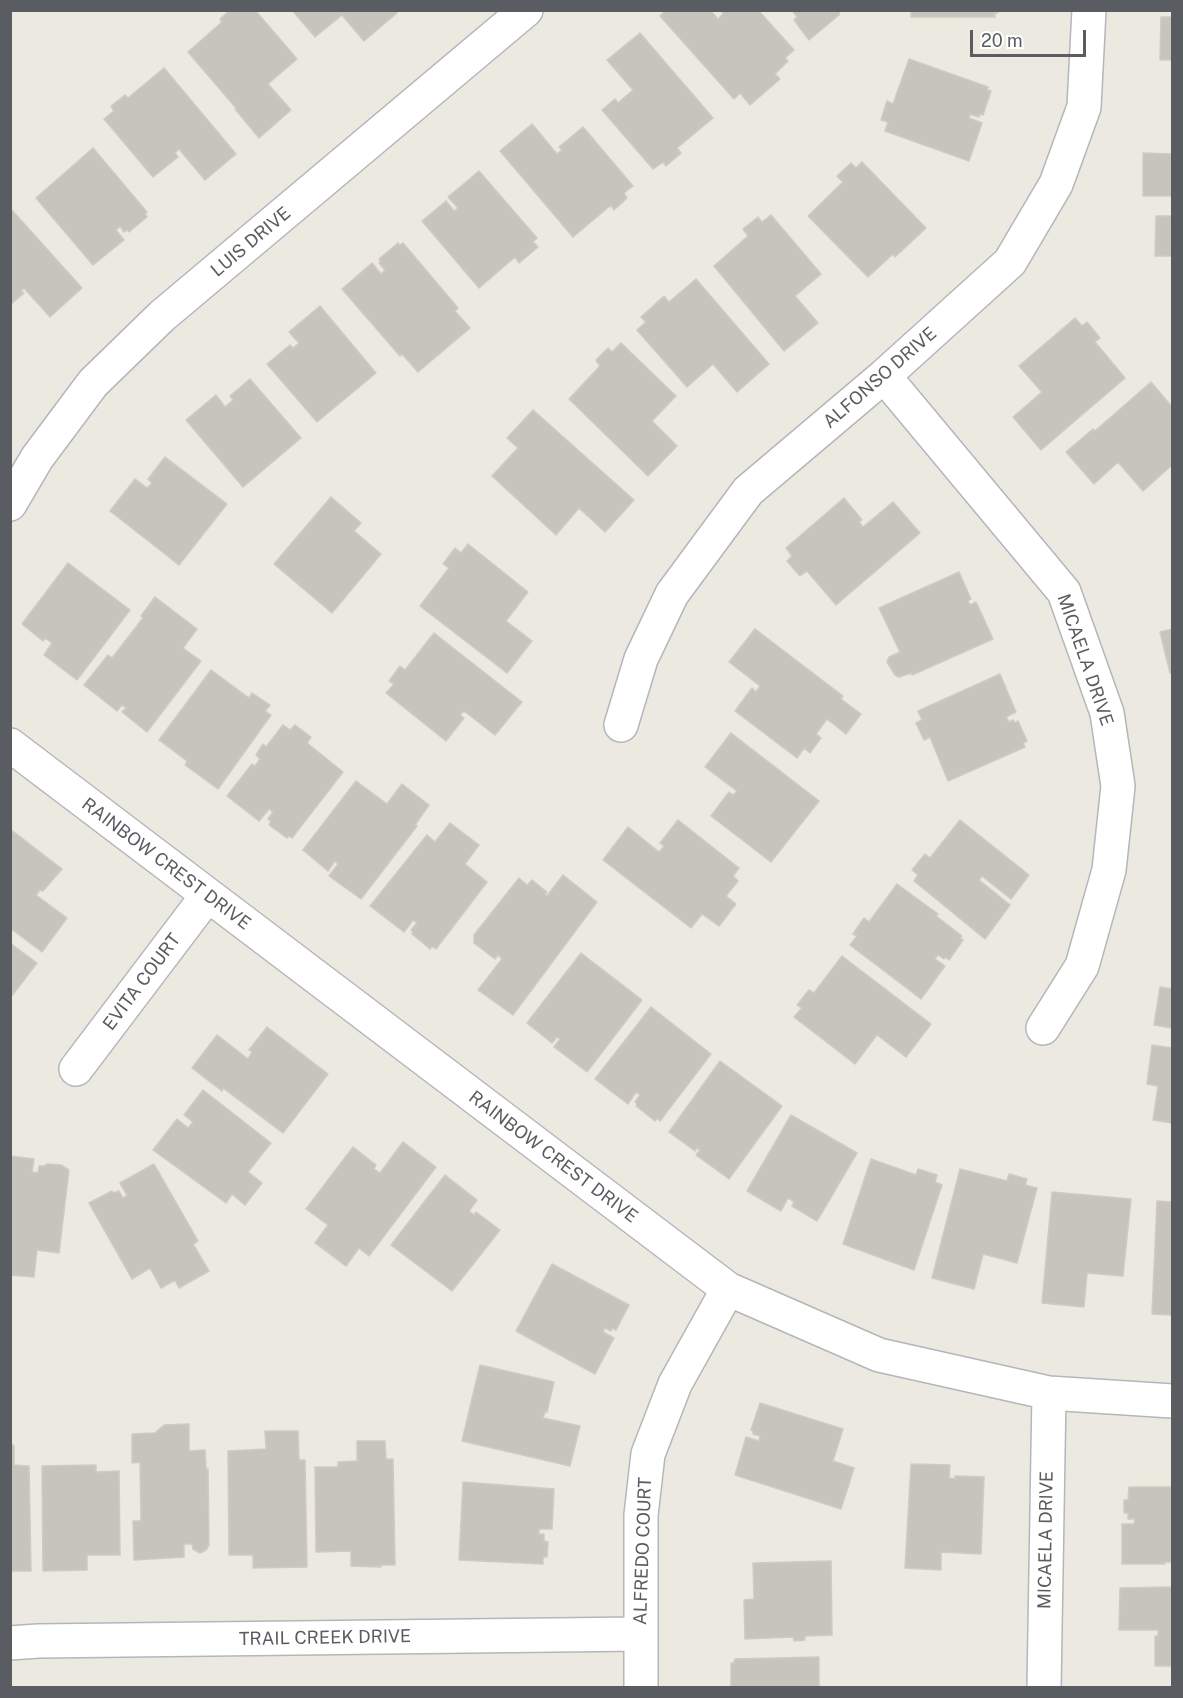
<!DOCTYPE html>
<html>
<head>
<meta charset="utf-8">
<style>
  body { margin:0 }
  #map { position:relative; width:1183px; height:1698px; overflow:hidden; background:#ece9e0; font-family:"Public Sans",sans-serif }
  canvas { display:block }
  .frame { position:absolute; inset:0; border:12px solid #595d61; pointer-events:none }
  .scale { position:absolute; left:970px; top:30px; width:116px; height:27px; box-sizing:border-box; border:3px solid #595d61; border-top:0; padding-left:8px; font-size:18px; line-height:21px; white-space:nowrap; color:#595d61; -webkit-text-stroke:4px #fff; paint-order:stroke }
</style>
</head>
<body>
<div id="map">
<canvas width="1183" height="1698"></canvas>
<div class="frame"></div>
<div class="scale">20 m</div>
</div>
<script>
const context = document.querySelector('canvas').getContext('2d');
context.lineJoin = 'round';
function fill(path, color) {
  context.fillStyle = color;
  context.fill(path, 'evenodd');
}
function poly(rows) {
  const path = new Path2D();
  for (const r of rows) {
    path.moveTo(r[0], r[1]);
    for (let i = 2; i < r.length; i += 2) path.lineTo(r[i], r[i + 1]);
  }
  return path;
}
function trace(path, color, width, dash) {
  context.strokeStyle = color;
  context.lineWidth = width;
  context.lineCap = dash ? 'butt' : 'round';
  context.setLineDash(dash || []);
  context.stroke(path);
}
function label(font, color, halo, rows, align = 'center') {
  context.font = font + ' "Public Sans",sans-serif';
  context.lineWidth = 6;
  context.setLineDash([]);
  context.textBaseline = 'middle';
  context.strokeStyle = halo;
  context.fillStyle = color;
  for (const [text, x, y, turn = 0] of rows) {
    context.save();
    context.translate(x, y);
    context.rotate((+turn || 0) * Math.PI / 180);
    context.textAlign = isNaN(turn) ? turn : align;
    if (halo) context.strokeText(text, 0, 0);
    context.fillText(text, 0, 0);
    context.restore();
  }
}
const building = poly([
  [230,10,255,10,297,59,268,84,291,110,259,138,235,109,236,108,188,52,222,22,220,19,230,10],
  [292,10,395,10,397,13,364,41,342,15,315,37,292,10],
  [666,10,710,10,718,19,723,14,721,10,758,10,794,50,785,58,788,61,775,74,780,79,750,105,740,93,734,99,660,16,666,10],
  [792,10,840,10,839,15,809,40,794,20,797,17,792,10],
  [911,10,998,10,998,13,995,13,995,17,911,17,911,10],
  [1161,17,1172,17,1172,60,1160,60,1161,17],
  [640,33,713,118,677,148,681,153,666,166,663,162,653,169,602,110,615,99,618,103,633,90,607,60,640,33],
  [909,59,988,87,987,90,991,91,983,115,980,114,979,117,970,114,969,118,982,123,969,161,885,131,888,122,881,120,887,101,893,104,909,59],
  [164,68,236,154,205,180,179,149,175,153,178,157,153,177,104,119,114,111,111,106,125,95,128,98,164,68],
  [532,124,557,154,562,150,559,147,583,127,633,186,624,193,627,198,614,210,611,205,573,237,500,151,532,124],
  [93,148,147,212,145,214,147,217,129,232,127,230,124,232,120,226,116,230,124,240,93,265,36,198,93,148],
  [1143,153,1172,154,1172,196,1143,196,1143,153],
  [862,162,926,228,895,257,893,254,868,277,808,216,843,182,837,176,851,163,856,168,862,162],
  [479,171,537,238,533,242,538,247,519,263,515,257,479,288,422,221,446,201,454,211,458,208,448,197,479,171],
  [10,208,82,288,50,317,24,288,21,291,24,293,10,305,10,208],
  [771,215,821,274,795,296,818,323,784,351,714,266,748,236,743,229,758,217,762,222,771,215],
  [1156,216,1172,216,1172,256,1155,256,1156,216],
  [398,243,400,245,403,243,458,308,455,311,470,328,418,372,402,354,400,356,342,289,372,263,381,274,385,270,379,263,381,262,379,259,398,243],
  [696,279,769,364,737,392,713,364,687,387,637,330,646,322,641,317,664,296,669,302,696,279],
  [320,306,376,373,317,422,267,364,290,345,293,348,299,343,289,332,320,306],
  [1075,318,1082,326,1087,322,1100,338,1095,342,1125,378,1041,450,1013,417,1042,392,1019,366,1075,318],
  [621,343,676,396,652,421,677,446,648,476,569,399,600,366,596,360,608,348,612,352,621,343],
  [250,379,301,438,243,487,186,420,216,395,225,407,233,400,230,396,250,379],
  [1151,382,1172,407,1172,465,1143,491,1118,462,1094,484,1066,452,1093,429,1095,431,1151,382],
  [533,410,634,500,605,532,579,508,556,535,492,476,518,448,507,438,533,410],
  [165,457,227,504,179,565,110,511,135,479,147,488,152,483,148,479,165,457],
  [331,497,361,523,354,531,381,554,332,613,274,564,331,497],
  [844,498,862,520,859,522,863,527,893,502,920,533,836,605,807,571,800,576,787,561,792,556,786,548,844,498],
  [468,544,528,592,506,621,532,641,507,673,420,606,449,568,443,564,455,548,461,553,468,544],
  [68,563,130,610,77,680,44,655,52,643,45,638,43,641,22,624,68,563],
  [959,572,971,599,968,601,970,605,976,602,993,639,912,675,911,673,899,677,895,675,887,662,889,657,900,652,879,608,959,572],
  [155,597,197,629,183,648,201,661,147,732,122,712,126,708,122,705,117,711,84,685,108,655,112,658,143,618,141,616,155,597],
  [755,629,843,696,841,699,861,714,846,734,827,719,816,734,821,738,810,753,804,748,797,758,735,711,752,688,756,692,760,686,729,662,755,629],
  [1172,629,1172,673,1170,673,1160,632,1172,629],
  [434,633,522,702,495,735,464,711,460,715,464,718,446,741,386,693,394,684,389,681,400,666,405,670,434,633],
  [211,670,249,698,252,693,270,705,265,711,271,715,218,789,185,765,187,761,159,740,211,670],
  [1000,674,1016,712,1006,717,1009,722,1013,720,1015,723,1018,721,1027,741,1023,743,1025,747,948,781,930,737,924,740,916,723,922,720,918,711,1000,674],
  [283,725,290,730,295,725,311,737,307,743,343,772,292,838,289,836,287,838,269,825,271,821,268,819,273,812,269,809,259,821,227,796,252,764,255,766,260,759,256,755,263,744,266,747,283,725],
  [731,733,819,801,771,862,711,816,729,792,733,795,737,791,705,767,731,733],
  [356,781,387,804,402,784,429,805,415,825,417,826,361,899,329,876,338,864,335,861,328,871,303,850,356,781],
  [678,820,739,868,733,876,738,881,726,896,736,904,719,926,702,914,691,928,603,860,628,827,659,852,664,846,660,843,678,820],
  [960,820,1029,875,1011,899,982,876,979,880,1010,905,985,939,914,881,918,875,912,870,925,854,930,858,960,820],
  [450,823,479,845,465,864,487,882,436,949,432,946,430,949,412,934,413,932,411,930,417,923,413,920,404,932,370,906,427,835,435,842,450,823],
  [10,829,62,869,43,891,40,890,36,895,67,918,42,952,10,928,10,829],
  [563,875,597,902,513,1015,478,990,502,959,498,955,495,959,474,943,474,935,519,878,527,885,532,880,547,892,545,894,547,896,563,875],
  [897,884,938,914,936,916,962,936,960,938,963,940,949,960,945,957,944,959,938,955,935,959,945,966,921,999,850,945,857,936,853,934,864,918,869,922,897,884],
  [10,943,37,963,11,997,10,997,10,943],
  [581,953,642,1000,587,1072,554,1047,560,1039,557,1037,552,1043,527,1023,581,953],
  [842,956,931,1024,906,1057,877,1035,855,1064,794,1017,802,1008,797,1005,809,990,814,993,842,956],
  [1160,987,1172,989,1172,1028,1154,1025,1160,987],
  [651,1007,711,1054,660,1121,657,1118,655,1121,636,1106,637,1104,635,1102,640,1095,636,1092,628,1104,595,1079,651,1007],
  [267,1027,328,1074,283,1133,223,1088,222,1091,192,1068,217,1035,248,1059,252,1052,249,1050,267,1027],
  [1152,1045,1172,1048,1172,1123,1153,1120,1158,1086,1147,1084,1152,1045],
  [720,1061,782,1106,729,1179,696,1155,700,1150,697,1148,695,1151,669,1132,720,1061],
  [203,1090,271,1143,248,1172,262,1183,245,1205,232,1194,226,1203,153,1150,177,1119,188,1128,193,1122,184,1115,203,1090],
  [791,1115,857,1153,817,1221,792,1206,794,1202,788,1198,781,1211,747,1191,791,1115],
  [403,1142,436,1167,369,1256,359,1248,346,1266,315,1243,328,1225,306,1209,353,1147,376,1165,374,1169,380,1173,403,1142],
  [10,1156,34,1159,32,1172,38,1173,39,1166,44,1166,47,1164,61,1165,69,1170,59,1253,37,1250,34,1277,10,1275,10,1156],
  [871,1159,916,1175,918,1169,937,1175,935,1182,942,1185,914,1270,843,1244,871,1159],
  [154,1164,198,1241,193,1244,209,1271,179,1288,175,1280,161,1288,150,1268,132,1279,89,1203,112,1191,113,1193,119,1191,123,1198,127,1195,120,1183,154,1164],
  [960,1169,1007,1181,1009,1174,1027,1179,1025,1185,1037,1188,1017,1263,983,1254,974,1289,932,1278,960,1169],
  [445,1175,477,1200,469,1211,474,1215,476,1212,500,1230,452,1291,391,1245,445,1175],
  [1052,1192,1131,1199,1123,1276,1087,1273,1084,1307,1042,1303,1052,1192],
  [1157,1201,1172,1202,1172,1315,1152,1314,1157,1201],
  [552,1264,629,1305,616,1330,612,1328,611,1331,605,1328,603,1332,614,1338,595,1374,516,1331,552,1264],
  [480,1365,554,1382,547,1412,545,1412,543,1418,580,1426,570,1466,462,1441,480,1365],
  [760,1403,843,1429,833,1461,854,1468,841,1509,735,1475,746,1437,759,1441,760,1436,753,1434,753,1431,751,1430,760,1403],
  [189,1424,189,1451,205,1450,206,1469,208,1469,209,1545,206,1550,200,1553,193,1549,192,1544,184,1544,184,1557,134,1560,133,1521,141,1521,140,1462,132,1463,132,1434,155,1433,164,1425,189,1424],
  [265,1431,298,1431,299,1460,305,1460,307,1567,253,1568,253,1555,229,1555,228,1451,266,1449,265,1431],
  [357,1441,385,1441,386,1459,393,1459,395,1565,381,1565,381,1567,351,1566,351,1551,316,1552,315,1467,338,1467,338,1462,357,1461,357,1441],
  [10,1443,14,1446,14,1465,29,1466,31,1571,10,1571,10,1443],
  [911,1464,950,1465,949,1478,955,1479,955,1476,984,1477,981,1554,941,1552,941,1570,905,1568,911,1464],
  [96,1465,96,1472,119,1471,120,1555,87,1555,87,1570,43,1571,42,1466,96,1465],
  [463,1482,554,1489,552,1529,539,1529,539,1534,544,1534,544,1541,548,1542,547,1557,543,1557,543,1564,459,1560,463,1482],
  [1129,1487,1172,1487,1172,1562,1165,1562,1165,1564,1122,1564,1122,1524,1134,1524,1135,1519,1128,1519,1128,1513,1124,1513,1124,1500,1128,1500,1129,1487],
  [831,1561,832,1635,805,1636,805,1640,794,1641,793,1637,745,1639,744,1600,754,1599,753,1563,831,1561],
  [1172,1587,1172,1666,1155,1666,1155,1636,1158,1636,1158,1630,1119,1630,1120,1588,1172,1587],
  [819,1657,819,1688,731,1687,731,1663,734,1663,735,1659,819,1657]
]);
fill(building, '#c7c4bd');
trace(building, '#d0cbbf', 1.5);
const minor = poly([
  [884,376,1064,592,1107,713,1118,786,1109,870,1082,966,1043,1028],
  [10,504,37,458,93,383,162,316,526,10],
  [621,725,641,659,672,594,748,491,884,376,1010,262,1056,184,1084,107,1089,10],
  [10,745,728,1289,879,1355,1049,1393,1172,1401],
  [76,1069,207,896],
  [10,1643,38,1641,640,1634],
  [641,1688,641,1515,648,1454,675,1384,728,1289],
  [1044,1688,1049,1393]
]);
trace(minor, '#b3b6bb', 36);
trace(minor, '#fff', 33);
label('18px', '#595d61', '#fff', [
  ["LUIS DRIVE",251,242,-40],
  ["ALFONSO DRIVE",880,378,-41],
  ["MICAELA DRIVE",1085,660,71],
  ["RAINBOW CREST DRIVE",166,864,37],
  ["EVITA COURT",142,982,-53],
  ["RAINBOW CREST DRIVE",553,1157,37],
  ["MICAELA DRIVE",1046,1540,-89],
  ["ALFREDO COURT",643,1551,-88],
  ["TRAIL CREEK DRIVE",325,1638,-1]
]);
</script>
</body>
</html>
